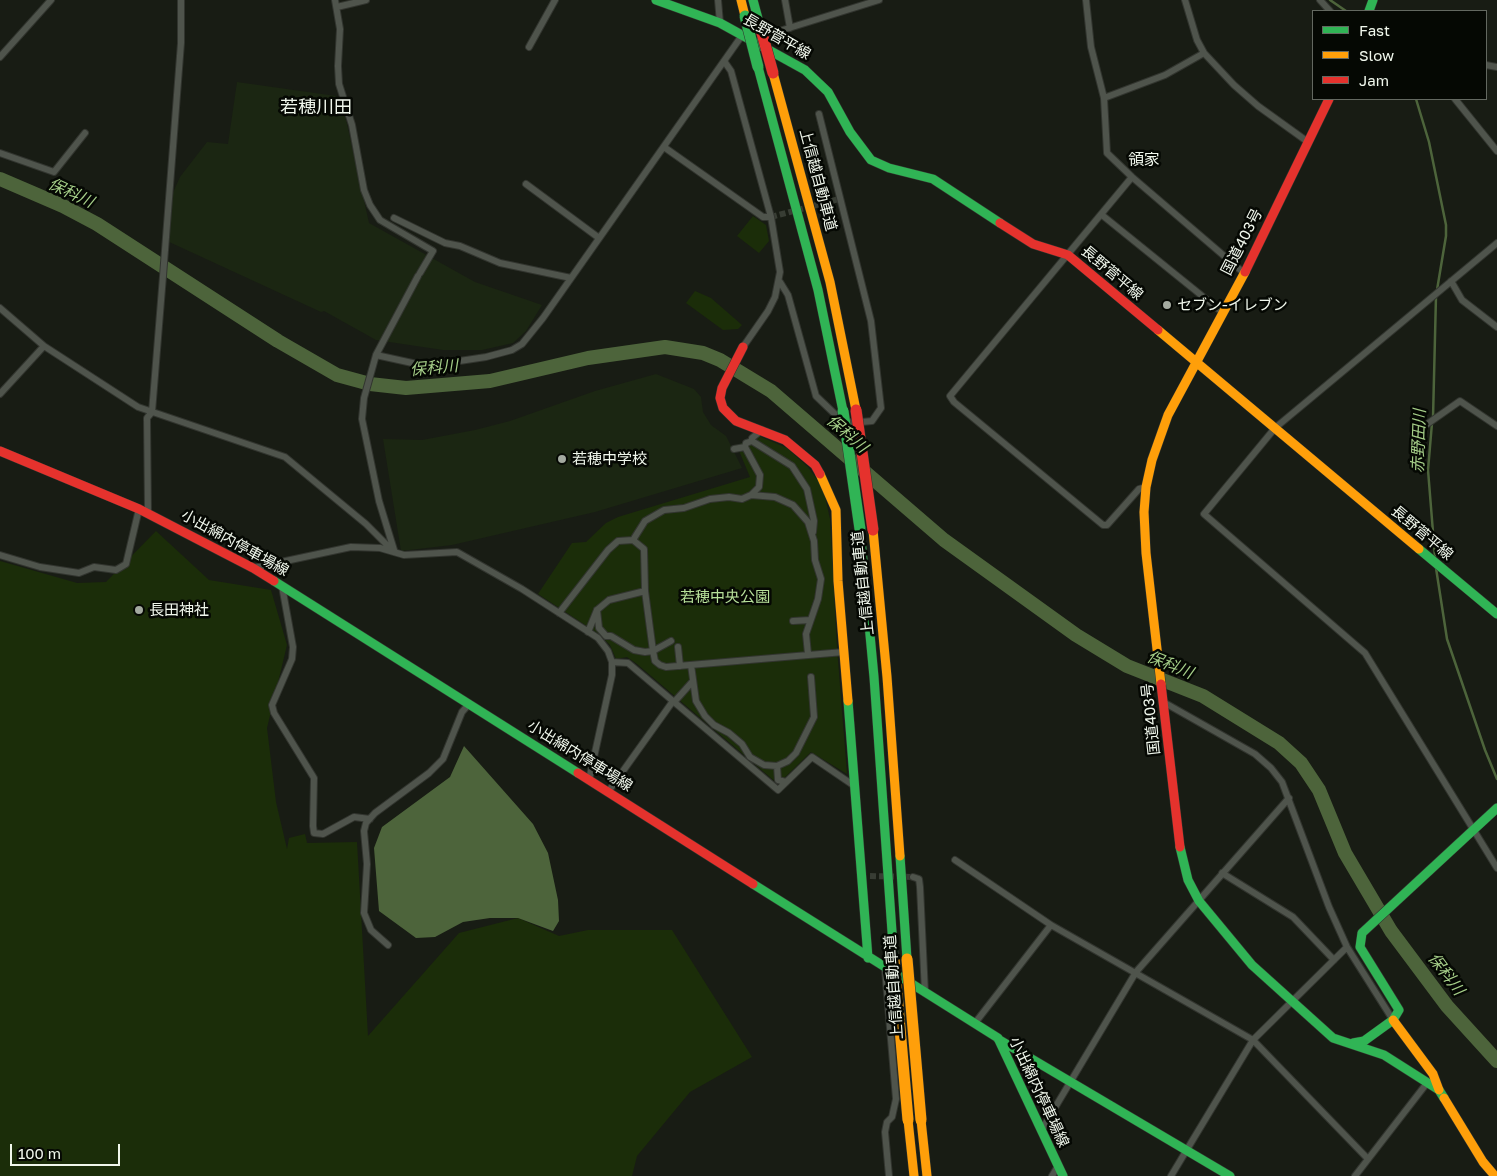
<!DOCTYPE html>
<html>
<head>
<meta charset="utf-8">
<style>
  body { margin:0 }
  #map { position:relative; width:1497px; height:1176px; overflow:hidden; background:#181c14; font-family:"Golos Text",sans-serif }
  canvas { display:block }
  .legend { position:absolute; left:1312px; top:10px; width:175px; height:90px; box-sizing:border-box; background:#050803; border:1px solid #636860; margin:0; padding:6px 9px; list-style:none; font-size:15px; color:#f0f7ec }
  .legend li { display:flex; align-items:center; gap:10px; height:25px }
  .legend b { width:25px; border:1px solid #636860 }
  .scale { position:absolute; left:10px; top:1144px; width:110px; height:22px; box-sizing:border-box; border:2px solid #f0f7ec; border-top:0; padding-left:6px; font-size:15px; line-height:18px; white-space:nowrap; color:#f0f7ec; -webkit-text-stroke:4px #050803; paint-order:stroke }
</style>
</head>
<body>
<div id="map">
<canvas width="1497" height="1176"></canvas>
<ul class="legend">
<li><b style="height:6px;background:#30b455"></b>Fast</li>
<li><b style="height:6px;background:#ff9f0a"></b>Slow</li>
<li><b style="height:6px;background:#e5322d"></b>Jam</li>
</ul>
<div class="scale">100 m</div>
</div>
<script>
const context = document.querySelector('canvas').getContext('2d');
context.lineJoin = 'round';
function fill(path, color) {
  context.fillStyle = color;
  context.fill(path, 'evenodd');
}
function poly(rows) {
  const path = new Path2D();
  for (const r of rows) {
    path.moveTo(r[0], r[1]);
    for (let i = 2; i < r.length; i += 2) path.lineTo(r[i], r[i + 1]);
  }
  return path;
}
function trace(path, color, width, dash) {
  context.strokeStyle = color;
  context.lineWidth = width;
  context.lineCap = dash ? 'butt' : 'round';
  context.setLineDash(dash || []);
  context.stroke(path);
}
function label(font, color, halo, rows, align = 'center') {
  context.font = font + ' "Golos Text","Noto Sans JP",sans-serif';
  context.lineWidth = 5;
  context.setLineDash([]);
  context.textBaseline = 'middle';
  context.strokeStyle = halo;
  context.fillStyle = color;
  for (const [text, x, y, turn = 0] of rows) {
    context.save();
    context.translate(x, y);
    context.rotate((+turn || 0) * Math.PI / 180);
    context.textAlign = isNaN(turn) ? turn : align;
    if (halo) context.strokeText(text, 0, 0);
    context.fillText(text, 0, 0);
    context.restore();
  }
}
fill(poly([
  [237,82,336,96,336,99,341,101,343,106,369,223,475,282,542,305,526,331,513,343,482,350,443,350,376,340,324,311,321,312,167,241,168,204,180,177,207,142,228,144],
  [656,374,694,389,701,397,703,412,711,425,726,436,742,468,595,512,452,545,401,551,383,439,422,440,475,430,510,421,595,391]
]), '#1b2612');
fill(poly([
  [753,216,766,225,769,241,759,253,737,236],
  [695,291,711,298,742,325,738,329,723,330,686,303],
  [752,436,761,437,787,448,808,467,823,488,830,519,837,648,847,774,811,752,778,784,637,664,627,657,616,659,610,645,599,634,538,594,572,543,586,542,606,523,618,517,750,477,737,446],
  [156,531,209,580,271,590,287,645,267,728,276,802,287,849,289,838,305,834,307,843,357,842,368,1036,459,933,518,918,559,936,588,930,672,930,752,1057,690,1092,637,1156,632,1176,0,1176,0,561,77,583,106,582]
]), '#1b2d09');
fill(poly([
  [464,746,533,824,548,853,558,900,559,921,553,931,518,918,490,918,463,922,435,937,416,938,379,911,374,848,382,827,450,777]
]), '#4d643b');
trace(poly([
  [1330,0,1346,11],
  [1416,99,1429,142,1446,225,1446,236,1437,290],
  [1433,418,1436,296],
  [1432,423,1428,470,1435,557],
  [1436,568,1447,639,1485,750,1497,779]
]), '#4d643b', 2.5);
trace(poly([
  [0,179,63,206,97,224,278,341,337,375,370,384,406,388,490,381,588,358,665,347,703,353,720,360,771,391,944,540,1076,635,1127,666,1203,696,1279,743,1301,763,1319,790,1345,853,1391,931,1447,1006,1497,1061]
]), '#4d643b', 14);
trace(poly([
  [771,217,839,199],
  [870,876,913,877]
]), '#383d34', 6, [6, 3]);
const street = poly([
  [335,0,340,29,338,66,339,84,352,125,364,190,370,205,380,220,433,251,420,273],
  [718,0,720,23],
  [785,0,790,28],
  [1086,0,1091,47,1104,98,1107,153,1132,177,1244,273],
  [1185,0,1197,40,1204,53,1234,85,1258,106,1308,142],
  [1320,0,1330,11],
  [337,7,366,0],
  [760,33,773,33,879,0],
  [529,47,555,0],
  [0,57,51,0],
  [724,61,731,71,771,217,780,272,775,297,768,311,743,347],
  [1486,65,1497,67],
  [1104,98,1165,75,1204,53],
  [1455,99,1497,151],
  [664,147,763,217,771,217],
  [0,153,54,172,85,133],
  [1132,177,950,396,954,402,1103,525,1107,525,1139,489,1146,487],
  [526,184,599,238],
  [1102,215,1222,312],
  [394,218,445,243,460,246,500,263,571,278],
  [1497,243,1275,428,1204,514,1365,653,1497,868],
  [1451,281,1462,300,1497,327],
  [780,282,788,295,816,396,839,418,852,423,872,421,881,408,871,321,819,114],
  [0,308,44,346,138,407,285,457,366,524,393,551],
  [376,355,426,366,486,357,512,350,522,344,543,318,743,34],
  [0,394,44,346],
  [762,430,752,438,752,441,792,466,807,489,814,521,813,532],
  [1413,434,1460,401,1497,426],
  [734,449,745,447],
  [751,495,759,487,760,475,745,447,746,443,752,441],
  [148,513,147,418,152,412,163,276,181,43,181,0],
  [633,540,645,521,664,510,684,508,710,499,729,497,742,499,751,495,775,497,793,505,808,522,814,541,815,560,821,579,818,599,806,634,808,654],
  [394,550,379,501,362,419,364,398,376,355,418,276],
  [0,555,40,567,79,573,94,567,116,570,126,564,139,509],
  [253,568,351,547,380,548,404,555,457,552,522,589,598,638,608,651,612,662,612,675,589,780],
  [282,586,293,647,292,659,272,705,274,713,314,778,313,826,314,833,323,834,354,817,370,819],
  [597,610,599,628,606,636,611,636,634,650,645,652,653,651,671,641],
  [559,613,608,550,618,541,633,540,644,549,645,591,653,651,655,661,660,665,666,667,844,652],
  [793,621,810,620],
  [588,632,597,610,609,600,645,591],
  [678,647,680,666],
  [612,662,628,663,778,790,812,757,853,785],
  [691,665,696,701,705,716,714,725,729,733,742,744,750,757,764,765,777,766,788,761,796,753,814,717,811,677],
  [676,700,693,681],
  [1165,703,1255,754,1271,768,1282,782,1329,907,1347,947,1393,1020],
  [777,766,778,780,786,782],
  [608,792,673,701],
  [955,860,1051,925],
  [1222,873,1293,917,1334,960],
  [913,877,919,879,920,887,925,993],
  [388,945,371,930,364,913,367,864,364,831,366,823,375,813,429,773,443,759,462,712,469,704],
  [885,969,896,1099,892,1117,887,1122,885,1132,889,1176],
  [975,1023,1051,925,1253,1040,1368,1159],
  [1041,1131,1136,972,1289,798],
  [1052,1176,1058,1166],
  [1171,1176,1253,1040,1347,947],
  [1355,1176,1427,1083]
]);
const fast = poly([
  [656,0,720,23,805,70,828,92,850,132,871,160,889,168,933,179,1000,223],
  [753,0,760,26],
  [1369,11,1373,0],
  [758,67,818,290,843,411],
  [860,529,874,677,894,960],
  [1419,549,1497,614],
  [274,581,578,773],
  [848,701,868,958],
  [1180,847,1188,880,1199,901,1252,965,1333,1038,1384,1055,1439,1090,1444,1098],
  [900,856,907,959],
  [753,884,998,1038,1063,1176],
  [998,1039,1230,1176],
  [1353,1043,1364,1041,1393,1020,1399,1010,1360,947,1362,933,1497,808]
]);
const slow = poly([
  [741,0,745,16],
  [773,73,830,282,856,410],
  [1158,330,1419,549],
  [820,474,836,510,838,581,848,701],
  [873,530,887,677,900,856],
  [1161,684,1146,553,1144,512,1146,487,1152,460,1168,415,1245,272],
  [1393,1020,1433,1074,1439,1090],
  [1444,1098,1483,1162,1495,1176],
  [908,1120,914,1176],
  [921,1120,927,1176]
]);
const jam = poly([
  [1000,223,1033,244,1068,255,1158,330],
  [1245,272,1329,99],
  [743,347,722,388,720,398,723,408,736,421,785,440,815,465,820,474],
  [0,451,139,509,253,568,274,581],
  [1161,684,1180,847],
  [578,773,753,884]
]);
trace(street, '#32352f', 8);
trace(fast, '#32352f', 10);
trace(slow, '#32352f', 10);
trace(jam, '#32352f', 10);
trace(street, '#4f544c', 6);
trace(fast, '#30b455', 9);
trace(slow, '#ff9f0a', 9);
trace(jam, '#e5322d', 9);
const fastBridge = poly([
  [745,16,758,67],
  [843,411,860,529]
]);
const slowBridge = poly([
  [907,959,921,1120],
  [894,960,908,1120]
]);
const jamBridge = poly([
  [760,26,773,73],
  [856,410,873,530]
]);
trace(fastBridge, '#32352f', 12, []);
trace(slowBridge, '#32352f', 12, []);
trace(jamBridge, '#32352f', 12, []);
trace(fastBridge, '#30b455', 11);
trace(slowBridge, '#ff9f0a', 11);
trace(jamBridge, '#e5322d', 11);
for (const [x, y, r, color] of [
  [1167,305,5,"#a4aaa0"],
  [562,459,5,"#a4aaa0"],
  [139,610,5,"#a4aaa0"]
]) {
  const dot = new Path2D();
  dot.arc(x, y, r, 0, 2 * Math.PI);
  context.fillStyle = color;
  context.fill(dot);
  trace(dot, '#050803', 2);
}
label('15px', '#f0f7ec', '#050803', [
  ["長野菅平線",777,37,30],
  ["上信越自動車道",818,180,75],
  ["国道403号",1242,242,-63],
  ["長野菅平線",1112,273,40],
  ["長野菅平線",1422,533,40],
  ["小出綿内停車場線",235,543,29],
  ["上信越自動車道",863,583,-96],
  ["国道403号",1151,719,-96],
  ["小出綿内停車場線",580,756,32],
  ["上信越自動車道",894,987,-94],
  ["小出綿内停車場線",1039,1092,65]
]);
label('15px', '#f0f7ec', '#050803', [
  ["セブン-イレブン",1177,305],
  ["若穂中学校",572,459],
  ["長田神社",149,610]
], 'left');
label('15px', '#b7e09a', '#050803', [
  ["若穂中央公園",725,597]
]);
label('16px', '#f0f7ec', '#050803', [
  ["領家",1144,160]
]);
label('italic 16px', '#a5ce88', '#050803', [
  ["保科川",71,193,25],
  ["保科川",434,368,-5],
  ["保科川",847,434,41],
  ["赤野田川",1419,441,-88],
  ["保科川",1170,665,22],
  ["保科川",1446,974,53]
]);
label('18px', '#f0f7ec', '#050803', [
  ["若穂川田",316,107]
]);
</script>
</body>
</html>
